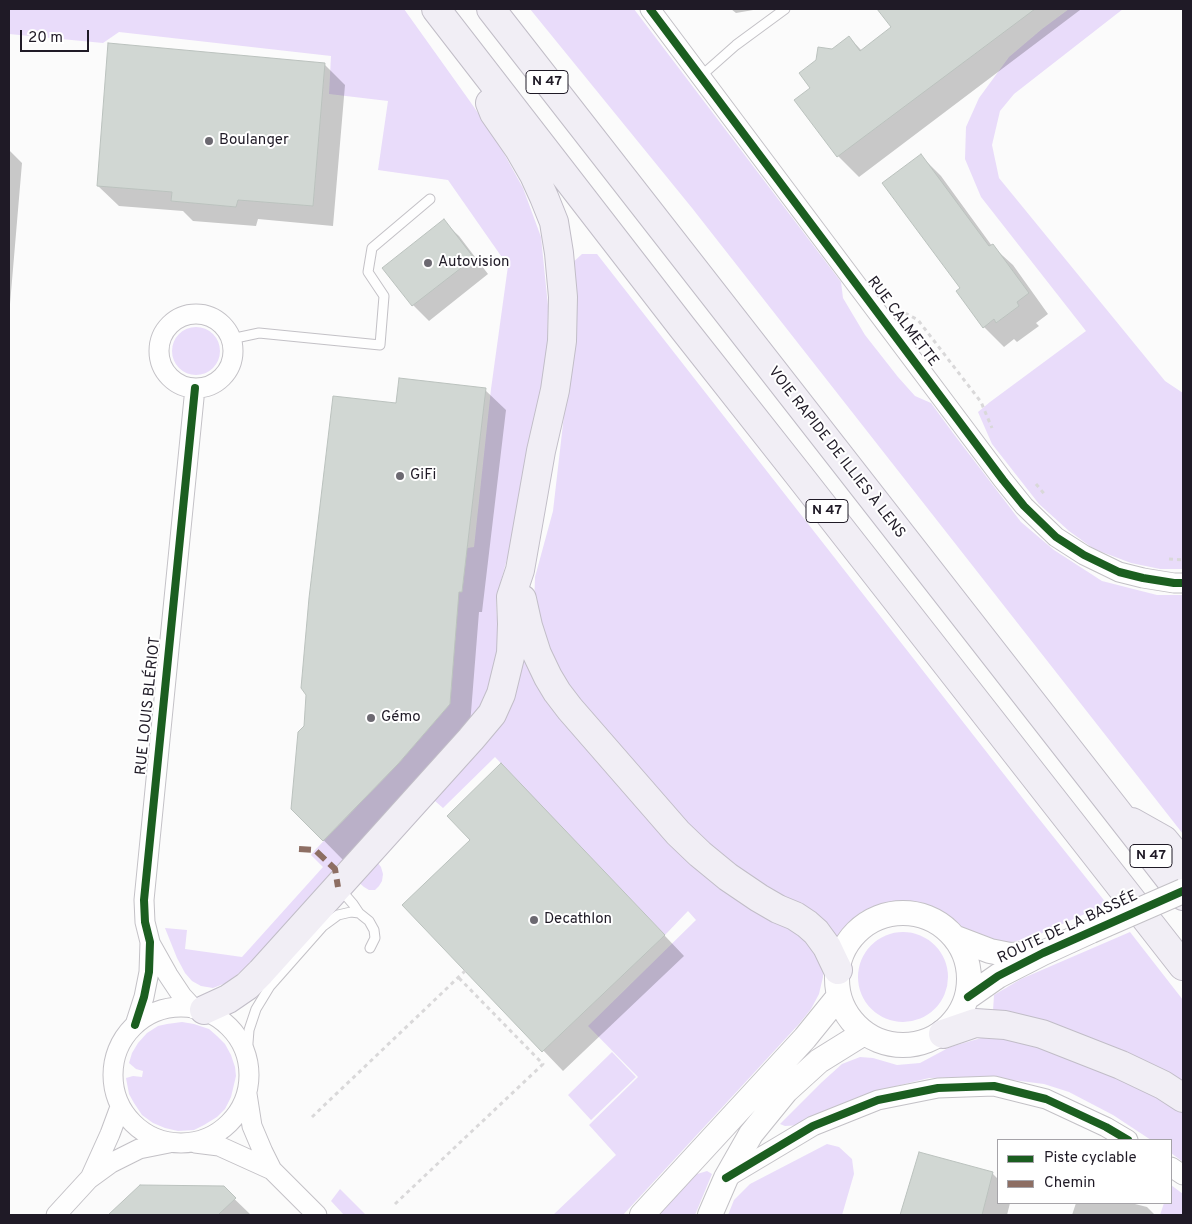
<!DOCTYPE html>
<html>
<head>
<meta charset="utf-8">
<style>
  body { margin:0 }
  #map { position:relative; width:1192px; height:1224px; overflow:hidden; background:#fbfbfb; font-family:Overpass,sans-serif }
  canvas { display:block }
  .frame { position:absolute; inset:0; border:10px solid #1f1a26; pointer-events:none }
  .legend { position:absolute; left:997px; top:1139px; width:175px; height:65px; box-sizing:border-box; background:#fff; border:1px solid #a5a3a8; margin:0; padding:6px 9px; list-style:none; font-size:15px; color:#1f1a26 }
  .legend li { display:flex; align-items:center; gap:10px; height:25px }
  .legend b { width:25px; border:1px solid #a5a3a8 }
  .scale { position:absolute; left:20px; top:30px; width:69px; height:22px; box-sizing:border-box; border:2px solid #1f1a26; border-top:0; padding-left:6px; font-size:15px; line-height:18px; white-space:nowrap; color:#1f1a26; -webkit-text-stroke:4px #fff; paint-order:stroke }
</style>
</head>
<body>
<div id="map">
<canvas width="1192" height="1224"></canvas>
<div class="frame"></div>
<ul class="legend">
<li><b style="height:6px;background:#1b5e20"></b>Piste cyclable</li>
<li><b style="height:6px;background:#8d6e63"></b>Chemin</li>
</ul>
<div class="scale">20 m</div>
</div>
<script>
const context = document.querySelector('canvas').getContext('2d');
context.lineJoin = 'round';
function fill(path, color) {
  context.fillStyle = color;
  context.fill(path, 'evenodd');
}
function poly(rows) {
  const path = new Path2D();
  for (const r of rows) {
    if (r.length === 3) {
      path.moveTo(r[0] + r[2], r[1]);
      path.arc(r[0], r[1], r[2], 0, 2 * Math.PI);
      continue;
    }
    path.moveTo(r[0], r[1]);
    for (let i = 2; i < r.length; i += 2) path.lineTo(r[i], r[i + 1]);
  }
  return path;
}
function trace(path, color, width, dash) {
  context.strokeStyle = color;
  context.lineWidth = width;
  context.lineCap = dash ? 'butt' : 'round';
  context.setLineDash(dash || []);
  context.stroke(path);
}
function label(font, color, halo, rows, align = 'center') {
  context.font = font + ' Overpass,sans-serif';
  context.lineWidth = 4;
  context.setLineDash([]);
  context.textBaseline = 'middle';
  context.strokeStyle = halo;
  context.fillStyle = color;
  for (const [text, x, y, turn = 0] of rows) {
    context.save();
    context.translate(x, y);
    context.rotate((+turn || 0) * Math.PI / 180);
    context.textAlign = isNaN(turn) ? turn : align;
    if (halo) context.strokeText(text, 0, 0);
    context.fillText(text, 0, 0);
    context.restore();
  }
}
fill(poly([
  [9,9,404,9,469,100,496,139,523,188,541,237,548,306,547,364,520,512,496,599,497,619,500,642,485,706,243,970,226,983,213,988,201,986,192,981,185,973,177,958,165,928,187,930,185,949,242,957,323,867,311,855,315,850,398,764,450,704,458,603,312,575,462,592,467,548,474,547,491,389,508,266,448,180,378,170,388,101,329,94,331,56,119,32,103,43,9,34],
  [530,9,634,9,841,282,843,298,865,335,898,377,915,396,931,403,953,433,1021,522,1054,550,1102,581,1157,595,1183,595,1183,834,692,208],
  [1069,9,1123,9,1014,94,1000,111,992,145,999,178,1165,381,1183,393,1183,569,1160,569,1131,563,1094,549,1069,531,1039,504,992,444,978,412,990,402,1086,331,981,197,965,159,966,127,979,98,1009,57,1042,29],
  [582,254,597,254,1028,805,1107,904,1031,938,1006,943,987,939,966,930,945,914,924,903,904,902,878,905,861,912,848,923,835,939,707,849,594,725,551,662,534,609,535,577,553,511,570,363,570,265],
  [196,351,24],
  [523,648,560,710,801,929,823,958,823,977,819,994,811,1009,799,1024,623,1215,553,1215,616,1155,589,1125,638,1077,588,1026,696,920,688,911,665,935,495,757,443,808,435,801,377,862,381,867,383,874,382,881,379,886,375,890,369,890,364,887,356,880],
  [903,977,45],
  [1130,932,1183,1000,1183,1087,993,1011,994,995,1021,979],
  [182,1022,194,1024,209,1029,217,1036,225,1044,231,1055,235,1067,236,1076,231,1097,225,1109,217,1117,204,1125,194,1130,178,1131,165,1128,153,1123,142,1115,134,1103,129,1094,126,1078,133,1076,142,1077,143,1071,136,1069,129,1063,132,1053,138,1043,147,1033,158,1026,167,1024],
  [988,1036,1028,1037,1183,1107,1183,1162,1171,1153,1171,1140,1151,1140,1113,1115,1069,1092,1044,1084,988,1077,929,1078,872,1092,802,1125,785,1126,780,1124,822,1082,842,1064,860,1057,873,1058,897,1065,920,1063,950,1047],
  [612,1052,636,1077,591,1120,568,1095],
  [827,1144,839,1147,852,1159,854,1174,842,1215,728,1215,734,1200,750,1184],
  [707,1171,712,1174,695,1215,657,1215,694,1175],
  [1171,1185,1183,1194,1183,1215,1160,1215,1164,1203,1171,1203],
  [340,1189,366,1215,344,1215,331,1201]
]), '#e9dcfa');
fill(poly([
  [731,9,759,9,736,13],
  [887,9,1078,9,1080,10,859,177,838,156,796,100,812,88,832,50,849,37,862,51,893,28,882,13],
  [324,64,345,85,333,226,258,219,256,226,193,221,183,211,119,206,98,186],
  [9,150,22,163,9,316],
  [921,156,941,176,992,246,1013,265,1048,314,1036,323,1039,326,1017,342,1014,339,1004,347,984,327,962,288],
  [443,221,459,236,488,274,429,321,413,305,384,268],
  [485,390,506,410,482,612,479,612,470,725,344,861,292,808,305,726,397,405],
  [522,785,684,956,563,1071,404,905,472,840],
  [920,1153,993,1174,998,1179,998,1203,1010,1203,1007,1215,901,1215],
  [223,1188,250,1214,249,1215,115,1215,112,1213],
  [1076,1203,1131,1203,1147,1207,1155,1215,1072,1215]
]), '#0003');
const building = poly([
  [877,9,1035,9,837,157,794,100,810,88,799,73,816,60,818,47,832,49,849,36,860,51,891,27,877,9],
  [108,43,325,63,313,206,238,200,236,207,171,201,172,192,97,186,108,43],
  [921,154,989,246,993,244,1029,293,1017,302,1019,306,996,323,994,319,983,328,956,291,960,288,882,183,921,154],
  [444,219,474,258,412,306,382,268,444,219],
  [399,378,486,388,462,592,459,592,450,704,398,764,323,841,291,809,298,732,304,726,306,695,301,688,309,598,333,396,396,403,399,378],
  [501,763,665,935,542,1052,402,905,470,840,447,816,501,763],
  [919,1152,993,1172,982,1215,900,1215,919,1152],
  [140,1185,224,1186,236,1198,218,1215,108,1215,140,1185]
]);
fill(building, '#d1d7d3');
trace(building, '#bbc2be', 1);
const service = poly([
  [701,76,736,45,785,9],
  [231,339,259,333,380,345,384,296,368,272,372,248,430,199],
  [340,889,353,904,359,913],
  [247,1056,249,1030,256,1009,270,986,323,926,338,915,351,912,359,913,369,921,374,930,375,938,370,948]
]);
const minor = poly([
  [650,9,1003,480,1024,506,1056,537,1084,555,1119,572,1143,578,1174,583,1183,583],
  [196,351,37],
  [150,943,168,975,182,996,194,1009],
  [181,1075,68],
  [135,1025,144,997,149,972,150,942,145,922,144,900,195,388],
  [247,1094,252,1126,263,1152,272,1170,317,1215],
  [195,1143,219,1146,272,1170],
  [1171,1167,1183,1175],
  [91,1176,110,1134,120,1107],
  [726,1178,813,1126,878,1100,938,1088,994,1086,1046,1099,1106,1127,1128,1140],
  [56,1215,89,1179,111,1163,139,1149,169,1143]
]);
const tertiary = poly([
  [903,979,66],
  [956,938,990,951,1010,955,1037,953],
  [968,997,998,976,1043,953,1091,931],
  [642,1215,805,1038,839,996],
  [710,1215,726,1178,751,1134,786,1091,819,1061,864,1033]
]);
const trunk = poly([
  [436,9,682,327,798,474,1183,966],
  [491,9,1183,896],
  [522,599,528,626,537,654,548,677,557,692,570,709,678,833,700,854,728,877,759,898,778,909,795,916,807,924,816,932,827,947,838,970],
  [1132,822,1164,840,1183,863],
  [204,1010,228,999,247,986,261,972,471,739,492,714,501,694,511,653,512,624,511,597,520,570,541,451,555,390,562,341,563,297,559,253,554,222,544,197,534,175,519,149,494,113,490,103],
  [943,1034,975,1023,1005,1025,1042,1034,1121,1065,1163,1085,1183,1098]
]);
trace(service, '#c3c1c6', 11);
trace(minor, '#c3c1c6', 21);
trace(tertiary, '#c3c1c6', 26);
trace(trunk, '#c1bdc7', 30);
trace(poly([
  [905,313,918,320,981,402,992,428],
  [1036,484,1046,496],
  [1169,559,1183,560],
  [312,1117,465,971],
  [395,1204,543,1064,458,977]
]), '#d9d8d9', 3, [4, 4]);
trace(service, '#fefefe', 9);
trace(minor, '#fefefe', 19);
trace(tertiary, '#fefefe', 24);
trace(trunk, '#f1eef5', 28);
const tertiaryBridge = poly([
  [1091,931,1183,891]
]);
trace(tertiaryBridge, '#c3c1c6', 26, []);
trace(tertiaryBridge, '#fefefe', 24);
trace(poly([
  [299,849,315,850,335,869,338,887]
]), '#8d6e63', 6, [12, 6]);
trace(poly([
  [650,9,1003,480,1024,506,1056,537,1084,555,1119,572,1143,578,1174,583,1183,583],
  [968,997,998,976,1043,953,1183,891],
  [135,1025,144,997,149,972,150,942,145,922,144,900,195,388],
  [726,1178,813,1126,878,1100,938,1088,994,1086,1046,1099,1106,1127,1128,1140]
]), '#1b5e20', 8);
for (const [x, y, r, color] of [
  [209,141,5,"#6c6971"],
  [428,263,5,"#6c6971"],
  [400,476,5,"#6c6971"],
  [371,718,5,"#6c6971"],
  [534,920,5,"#6c6971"]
]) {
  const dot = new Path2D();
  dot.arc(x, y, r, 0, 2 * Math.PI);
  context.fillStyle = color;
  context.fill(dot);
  trace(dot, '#fff', 2);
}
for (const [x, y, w] of [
  [547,82,42],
  [827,511,42],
  [1151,856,42]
]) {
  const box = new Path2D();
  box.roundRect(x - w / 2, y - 11.5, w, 23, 4);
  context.fillStyle = '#fff';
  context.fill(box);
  trace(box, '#1f1a26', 1);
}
label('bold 14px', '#1f1a26', null, [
  ["N 47",547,82],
  ["N 47",827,511],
  ["N 47",1151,856]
]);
label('15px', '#1f1a26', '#fff', [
  ["Boulanger",219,141],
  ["Autovision",438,263],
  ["GiFi",410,476],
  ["Gémo",381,718],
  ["Decathlon",544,920]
], 'left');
label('15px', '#1f1a26', '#fff', [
  ["RUE CALMETTE",902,322,53],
  ["VOIE RAPIDE DE ILLIES À LENS",836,453,52],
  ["RUE LOUIS BLÉRIOT",149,706,-84],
  ["ROUTE DE LA BASSÉE",1068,928,-25]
]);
</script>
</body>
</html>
